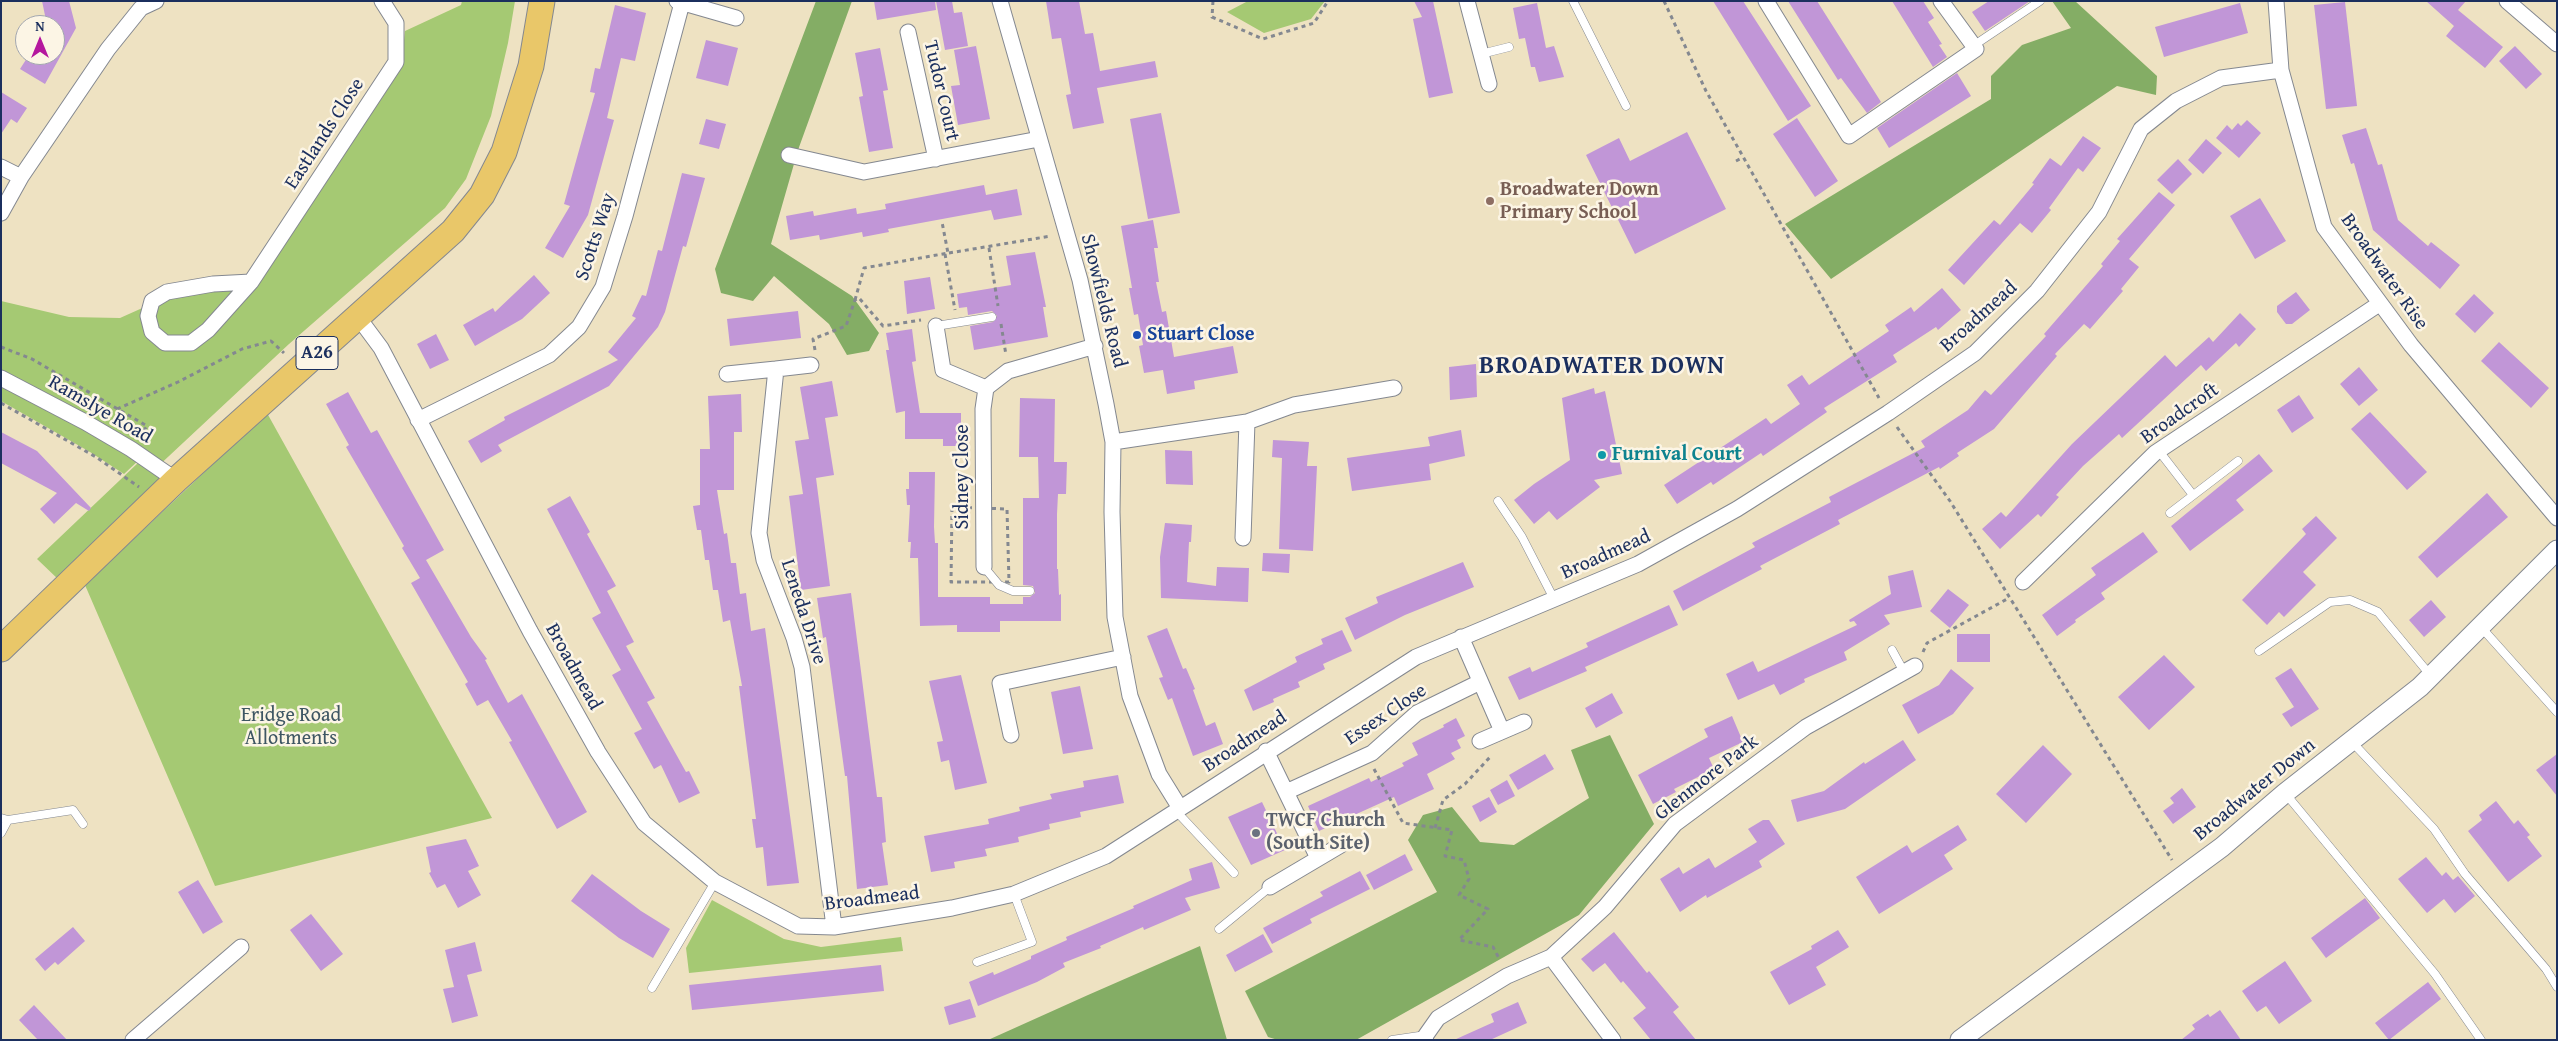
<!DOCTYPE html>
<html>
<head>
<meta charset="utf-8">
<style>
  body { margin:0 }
  #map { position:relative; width:2558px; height:1041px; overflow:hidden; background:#eee2c2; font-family:"Gentium Book Plus",serif }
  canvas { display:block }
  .frame { position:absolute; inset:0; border:2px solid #1b2f5e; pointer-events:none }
  .north { position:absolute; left:15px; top:15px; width:50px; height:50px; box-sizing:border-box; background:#fcf5e5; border:1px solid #a2a6af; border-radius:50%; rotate:0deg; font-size:14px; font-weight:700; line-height:20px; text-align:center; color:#1b2f5e }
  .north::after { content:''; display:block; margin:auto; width:18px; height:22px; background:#b5179e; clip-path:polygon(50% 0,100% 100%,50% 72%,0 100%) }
</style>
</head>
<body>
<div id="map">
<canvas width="2558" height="1041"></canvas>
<div class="frame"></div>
<div class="north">N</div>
</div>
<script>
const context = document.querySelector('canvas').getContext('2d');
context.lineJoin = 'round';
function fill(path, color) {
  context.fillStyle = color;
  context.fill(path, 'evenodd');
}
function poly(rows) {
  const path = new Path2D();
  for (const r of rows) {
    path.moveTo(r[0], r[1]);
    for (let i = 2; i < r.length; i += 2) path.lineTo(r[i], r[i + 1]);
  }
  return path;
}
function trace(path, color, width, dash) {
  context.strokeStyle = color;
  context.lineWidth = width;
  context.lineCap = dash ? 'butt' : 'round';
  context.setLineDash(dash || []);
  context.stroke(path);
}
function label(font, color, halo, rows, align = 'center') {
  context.font = font + ' "Gentium Book Plus",serif';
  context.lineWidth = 5;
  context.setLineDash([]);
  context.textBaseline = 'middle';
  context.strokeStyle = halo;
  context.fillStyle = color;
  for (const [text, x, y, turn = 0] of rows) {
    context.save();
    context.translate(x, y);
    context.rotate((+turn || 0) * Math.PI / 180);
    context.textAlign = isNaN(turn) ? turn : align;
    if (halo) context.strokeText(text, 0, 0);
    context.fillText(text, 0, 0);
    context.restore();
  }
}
fill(poly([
  [462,1,515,1,508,43,491,116,466,179,445,208,289,344,154,470,140,459,124,474,90,452,1,401,1,301,69,317,120,318,158,301,247,284,403,49,405,31,461,5],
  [1248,1,1325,1,1311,19,1264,33,1227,12],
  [267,413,492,818,215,886,85,585],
  [140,461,165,480,60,581,37,559],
  [712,900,784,939,821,947,901,937,903,951,689,973,686,948]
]), '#a5c973');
fill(poly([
  [816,1,852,1,798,150,771,244,852,296,879,333,869,351,847,355,829,324,774,276,753,301,721,293,715,269],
  [2052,1,2075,1,2157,76,2156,95,2117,86,1831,279,1785,224,1991,99,1991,76,2022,45,2071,28],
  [1610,735,1654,824,1579,915,1356,1040,1278,1040,1268,1037,1245,991,1437,892,1408,840,1423,815,1452,807,1480,842,1514,845,1589,798,1571,750],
  [1200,946,1227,1040,988,1040,1088,995]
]), '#84ad65');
fill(poly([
  [42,1,69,1,76,28,45,84,20,69,29,55,55,55,55,25,47,25],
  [874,1,935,1,936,10,877,20],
  [936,1,952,1,954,13,962,12,968,46,945,50],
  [1046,1,1079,1,1085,34,1093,33,1100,71,1155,61,1158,77,1097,88,1104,123,1073,129,1066,95,1071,94,1061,38,1052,39],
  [1414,1,1433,1,1453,93,1429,98,1413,19,1422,17],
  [1713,1,1743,1,1811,106,1788,121],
  [1788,1,1817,1,1881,102,1867,113,1841,78,1838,80],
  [1892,1,1923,1,1934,18,1928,22,1942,44,1939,45,1947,57,1933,67],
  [1989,1,2030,1,1985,31,1972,12],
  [2426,1,2466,1,2458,10,2503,47,2485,68,2446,36,2454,26],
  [2345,2,2357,106,2326,109,2314,5],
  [1537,3,1546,48,1554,46,1564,77,1539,82,1535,67,1531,67,1525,38,1519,39,1513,8],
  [2240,3,2248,33,2164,57,2155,27],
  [615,5,646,13,635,61,621,58,607,118,614,120,588,215,563,258,545,248,570,206,564,204,595,93,590,92,595,68,600,69],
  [706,40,738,48,728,86,696,78],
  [976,46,990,119,958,125,951,86,960,85,954,50],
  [2515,46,2542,74,2526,89,2499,61],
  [880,48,888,90,883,91,893,148,869,152,859,97,863,96,855,53],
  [1957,73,1971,96,1889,148,1877,128],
  [1,92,27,108,17,123,11,119,1,134],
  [1161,113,1180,213,1148,219,1130,119],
  [1797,118,1838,181,1815,197,1773,134],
  [706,119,726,124,719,149,699,144],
  [2247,120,2261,133,2239,158,2216,138,2227,125,2232,130,2238,123,2241,126],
  [2366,128,2378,165,2382,164,2398,220,2428,246,2431,242,2460,265,2440,289,2373,230,2354,163,2351,164,2342,135],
  [1687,132,1726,209,1635,254,1586,155,1619,138,1630,161],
  [2083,136,2101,148,2083,172,2078,168,2049,208,2051,210,2032,233,2020,223,1964,285,1948,270,1994,220,2000,225,2034,184,2032,183,2050,158,2061,166],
  [2206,139,2222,153,2203,174,2188,160],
  [2178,159,2192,174,2172,194,2157,180],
  [682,173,705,178,686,247,683,246,665,312,658,327,609,386,498,445,502,451,481,463,468,441,505,420,504,417,618,360,608,352,636,318,632,316,642,295,646,296,658,250,662,251],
  [984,185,986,195,1017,189,1022,215,994,220,991,210,888,229,889,232,863,237,862,232,820,240,819,235,790,240,786,216,813,211,814,216,856,208,857,214,886,209,885,204],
  [2159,192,2175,205,2129,259,2139,267,2121,289,2123,291,2090,329,2084,324,2055,354,2057,356,1994,429,1957,453,1959,456,1940,469,1939,467,1838,520,1840,524,1760,566,1762,569,1683,611,1673,591,1755,547,1752,543,1831,502,1829,497,1925,447,1921,441,1968,410,1985,390,1991,395,2046,336,2044,334,2103,266,2101,264,2120,241,2117,239],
  [2260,198,2286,241,2255,259,2230,216],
  [1153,220,1158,248,1154,248,1159,282,1156,282,1162,312,1166,311,1174,357,1233,346,1238,373,1194,381,1195,389,1167,394,1163,370,1144,373,1139,346,1143,345,1138,314,1134,315,1129,288,1132,288,1121,226],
  [1035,252,1046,307,1043,307,1048,337,974,350,970,326,993,322,997,316,992,311,968,315,967,307,959,308,957,294,1011,285,1006,256],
  [534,275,550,293,522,319,475,346,463,325,493,308,495,312],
  [930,277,935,309,907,314,904,281],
  [1942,288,1961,310,1938,330,1936,327,1893,355,1897,362,1824,408,1827,412,1763,456,1761,453,1713,485,1711,482,1677,504,1664,485,1766,418,1771,424,1800,404,1787,385,1802,375,1809,385,1889,331,1885,325,1911,307,1914,312],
  [2296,292,2310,310,2292,324,2286,324,2277,312,2277,306],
  [2474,294,2494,313,2475,333,2455,314],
  [798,311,801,338,730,346,727,319],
  [2240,313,2256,329,2239,347,2236,343,2206,371,2201,365,2122,438,2119,434,2083,466,2056,495,2059,497,2041,517,2038,514,2000,549,1982,529,2001,512,2006,517,2072,444,2165,355,2176,367,2209,337,2213,342],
  [912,329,916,361,912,362,920,413,961,413,961,446,943,446,943,439,905,439,905,411,896,413,886,350,889,350,886,333],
  [436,334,449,360,430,369,417,344],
  [2499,342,2549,388,2531,408,2481,361],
  [1476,364,1477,397,1450,400,1449,367],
  [2359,367,2378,390,2359,406,2340,384],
  [832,381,838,416,825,418,834,475,816,478,830,586,801,590,789,496,803,494,795,441,809,439,800,387],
  [1594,388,1595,394,1605,391,1622,474,1594,480,1600,487,1557,520,1549,511,1534,524,1514,500,1534,484,1570,460,1562,398],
  [348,392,371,433,377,430,444,550,426,560,471,637,487,659,485,660,508,703,522,694,587,812,557,829,509,742,512,741,488,700,477,706,465,684,468,682,411,583,420,578,402,548,404,546,346,447,349,445,326,404],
  [741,394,742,432,734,432,734,490,717,490,724,534,727,533,731,563,736,563,740,594,746,593,751,631,765,628,799,883,767,886,763,847,756,848,752,819,756,819,739,686,742,686,730,620,723,622,718,590,713,590,709,560,705,560,701,530,697,530,693,506,700,505,700,449,710,449,708,396],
  [2299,395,2314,418,2292,433,2277,410],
  [1020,398,1055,399,1054,462,1067,462,1066,494,1058,494,1057,514,1057,569,1058,569,1059,595,1061,594,1061,621,1000,621,1000,632,957,632,957,625,920,626,918,558,910,558,911,542,908,542,910,505,907,505,906,489,909,489,909,472,935,472,934,527,935,543,938,543,938,597,990,597,990,604,1023,604,1023,597,1030,597,1035,593,1033,586,1023,585,1023,498,1039,498,1038,457,1019,457],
  [2370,412,2427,472,2407,490,2351,429],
  [1461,430,1465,456,1429,464,1431,480,1352,491,1347,458,1430,446,1428,437],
  [1,432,37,451,91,508,89,511,76,503,54,524,40,509,57,493,1,463],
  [1273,440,1309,442,1307,466,1317,466,1313,551,1279,549,1282,458,1272,457],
  [1165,450,1192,451,1193,485,1166,484],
  [2259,454,2273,471,2236,500,2244,510,2190,551,2171,526],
  [2487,493,2508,517,2437,578,2418,557],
  [570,496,590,532,587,534,616,586,607,591,634,642,626,646,655,698,647,702,686,772,689,771,700,793,679,803,661,765,654,769,634,733,642,729,612,675,621,670,592,618,601,613,547,509],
  [2316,516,2337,538,2303,572,2316,585,2284,617,2279,612,2267,625,2242,600,2306,534,2302,529],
  [1165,523,1192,525,1191,542,1189,542,1187,582,1216,586,1217,567,1249,568,1248,602,1161,598,1160,557],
  [2143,532,2158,552,2101,593,2105,599,2075,620,2076,622,2057,636,2042,615,2096,575,2091,568],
  [1263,553,1290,554,1289,573,1262,571],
  [1463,562,1474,587,1405,615,1355,640,1345,618,1378,603,1376,597],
  [1913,570,1922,607,1884,615,1890,624,1844,652,1847,660,1804,679,1805,682,1780,695,1774,684,1738,700,1726,674,1753,661,1758,672,1857,625,1854,621,1850,622,1849,620,1891,594,1888,576],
  [1948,589,1969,605,1950,628,1930,611],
  [851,593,877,797,882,797,886,842,882,843,888,885,857,889,847,776,845,776,826,637,823,638,817,598],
  [2431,600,2446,617,2424,637,2409,620],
  [1669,605,1678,625,1585,667,1587,671,1519,700,1508,677,1530,667,1532,672,1588,647,1586,643],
  [1167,628,1183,669,1186,668,1195,689,1193,690,1206,726,1215,722,1223,744,1193,756,1172,698,1168,700,1159,678,1163,677,1147,636],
  [1342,630,1352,651,1323,664,1325,669,1298,682,1300,687,1273,699,1274,702,1253,711,1244,690,1297,662,1295,657,1323,644,1321,639],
  [1957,634,1990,634,1990,662,1957,662],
  [2164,655,2195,687,2149,730,2118,697],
  [2291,668,2319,709,2291,727,2282,714,2294,707,2275,678],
  [1951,669,1974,688,1953,714,1918,734,1902,705,1939,685],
  [961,675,987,783,955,790,949,760,941,762,937,742,943,741,929,681],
  [1080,686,1093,749,1063,754,1051,692],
  [1612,693,1623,713,1596,728,1585,708],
  [1732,716,1743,742,1709,758,1714,769,1674,789,1676,792,1653,804,1638,775,1708,737,1704,729],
  [1456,718,1465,736,1457,740,1461,748,1451,753,1455,759,1427,774,1434,789,1398,806,1394,797,1319,831,1308,806,1369,778,1371,782,1404,766,1402,763,1418,755,1412,743,1444,727,1443,725],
  [1903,740,1916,760,1845,809,1797,822,1791,800,1824,791,1864,762,1865,764],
  [2043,745,2072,774,2026,823,1996,794],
  [1545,754,1554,769,1518,790,1509,775],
  [2557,754,2557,796,2536,770],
  [1118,775,1124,803,1080,812,1081,817,1049,824,1050,829,1018,837,1019,842,985,849,987,856,954,862,955,868,931,872,924,836,989,824,988,819,1020,811,1019,807,1052,799,1050,794,1084,787,1083,781],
  [1507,780,1515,796,1498,805,1490,790],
  [2182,788,2196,807,2173,824,2163,811,2174,803,2170,798],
  [1489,797,1497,812,1480,822,1472,806],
  [2496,801,2514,824,2518,820,2530,835,2527,837,2542,856,2508,882,2468,831,2482,820,2479,815],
  [1262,802,1285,850,1251,865,1228,817],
  [1763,820,1769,820,1785,844,1759,861,1762,867,1707,898,1706,895,1680,912,1660,879,1679,867,1683,874,1709,858,1715,868,1757,842,1748,829],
  [1958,825,1967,840,1944,855,1953,869,1879,914,1856,877,1907,845,1912,853],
  [466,839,479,866,468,871,481,895,458,908,445,884,437,888,429,873,431,872,426,847],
  [1405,854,1413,870,1374,890,1366,875],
  [2426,857,2442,876,2446,872,2453,880,2458,876,2475,896,2455,913,2444,899,2427,913,2398,879],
  [1212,862,1220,888,1185,898,1191,910,1144,930,1143,927,1100,946,1101,948,1063,963,1065,967,1037,982,978,1006,969,982,993,972,994,975,1031,959,1031,956,1067,940,1066,937,1134,908,1133,906,1192,880,1189,869],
  [1360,871,1370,889,1310,919,1312,923,1272,944,1263,928,1323,896,1320,892],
  [592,874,641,911,670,929,653,958,619,938,571,901],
  [198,880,223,922,203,934,178,892],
  [2365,898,2380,918,2326,958,2311,938],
  [311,914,343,954,321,971,290,930],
  [73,927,85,941,58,965,55,962,45,971,35,959],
  [1838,930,1849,947,1816,967,1826,985,1789,1005,1770,972,1812,949,1811,946],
  [1614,932,1647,973,1649,971,1679,1007,1673,1012,1696,1040,1651,1040,1633,1018,1646,1008,1623,981,1621,983,1605,963,1593,972,1581,959],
  [1263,934,1273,952,1235,972,1226,955],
  [475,942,482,971,467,975,478,1016,452,1023,443,989,454,987,445,950],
  [2285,961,2312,1001,2279,1024,2266,1006,2257,1012,2242,991],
  [881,965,884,991,692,1010,689,985],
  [2428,982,2441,999,2389,1040,2375,1023],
  [970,999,976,1017,949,1025,944,1007],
  [1518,1002,1527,1023,1490,1040,1454,1040,1494,1022,1491,1014],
  [34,1005,67,1040,38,1040,19,1020],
  [2220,1010,2241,1040,2181,1040,2195,1029,2192,1025,2208,1014,2210,1017]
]), '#c196d7');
const service = poly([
  [1573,1,1626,106],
  [1973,46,2040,1],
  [1481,54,1509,47],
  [936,326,992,317],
  [2159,451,2193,495],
  [1498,501,1522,537,1554,599],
  [2170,513,2238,461],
  [984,567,999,585,1013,591,1030,591],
  [2480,626,2557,712],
  [1892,650,1904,672],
  [2259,651,2330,602,2350,600,2378,612,2431,676],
  [2352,742,2434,829,2465,874,2546,969,2557,987],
  [2285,793,2435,974,2481,1040],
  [1176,811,1234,873],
  [1,818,8,820,1,833],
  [8,820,73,810,83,824],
  [1219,929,1270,887],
  [977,962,1032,942,1014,894],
  [652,988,715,882],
  [1392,1040,1426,1035]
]);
const minor = poly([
  [677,1,736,18],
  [1000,1,1080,280,1106,404,1113,442,1112,512,1115,617,1130,696,1159,774,1180,808],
  [1467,1,1489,84],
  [1766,1,1849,136,1976,49,1941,1],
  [2276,1,2281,70,2324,227,2411,345,2557,518],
  [2507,1,2557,44],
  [908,32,936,159],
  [789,155,864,172,1039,139],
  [1,167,21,177],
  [1,213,21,177,108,49,141,8,156,1],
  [251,282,213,284,167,292,152,301,148,316,152,332,165,343,191,343,208,330,251,282,396,62,396,23,382,1],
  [358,317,381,348,530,631,598,752,644,823,715,882,798,926,834,927,952,908,1014,894,1106,856,1416,657,1638,564,1737,509,1888,413,1975,353,2037,291,2099,212,2141,129,2176,101,2221,78,2281,70],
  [936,326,943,370,986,388],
  [776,369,811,365],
  [727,374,776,369,759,533,764,560,794,638,802,667,834,927],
  [1,378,85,422,131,449,176,480],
  [418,420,549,355,579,327,603,287,625,216,682,3],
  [1113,442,1247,422,1294,405,1394,388],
  [1243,538,1247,422],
  [984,567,983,409,986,388,1008,371,1095,346],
  [2023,582,2155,453,2379,304],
  [1461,637,1502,731],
  [1011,735,1000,683,1123,657],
  [1480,741,1524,722],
  [1266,751,1318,858],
  [1286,792,1372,753,1417,713,1480,682],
  [1270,887,1341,845],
  [1551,957,1613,1040],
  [133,1040,241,947],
  [1425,1040,1426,1035,1438,1018,1507,976,1551,957,1605,907,1675,824,1806,727,1915,666]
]);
const tertiary = poly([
  [1960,1040,2222,847,2285,793,2420,687,2557,550]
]);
const trunk = poly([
  [1,649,176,480,453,231,482,195,504,152,531,66,542,1]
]);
trace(service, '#848890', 9);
trace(minor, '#848890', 17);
trace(tertiary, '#848890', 21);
trace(trunk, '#848890', 27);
trace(poly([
  [1213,1,1212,17,1263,39,1314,23,1328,1],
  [1664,1,1706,91,1879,398],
  [1736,161,1742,158],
  [989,248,998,306],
  [949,253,1051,236],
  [945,254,955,310],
  [855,300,864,268,948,253,942,222],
  [1001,324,1006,355],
  [1,347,32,359,147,426,140,436],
  [815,350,813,339,846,326,855,300,859,298,883,326,921,320],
  [1,403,96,457,139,487],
  [117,409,178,382,242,349,271,341,284,353],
  [1897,427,1950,501,2172,860],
  [952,507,1007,509,1009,582,951,582,952,507],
  [1923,652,1927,643,2009,598],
  [1374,769,1403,823,1452,830,1445,856,1464,860,1469,879,1459,895,1488,909,1459,940,1493,947,1500,960],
  [1435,828,1443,800,1465,784,1491,756]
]), '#848890', 3, [4, 4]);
trace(service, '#fff', 8);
trace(minor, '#fff', 15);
trace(tertiary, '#fff', 19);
trace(trunk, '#e9c769', 25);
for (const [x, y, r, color] of [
  [1490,201,5,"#8d6e63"],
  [1137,335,5,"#1a4fb4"],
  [1602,455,5,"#0f9aa8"],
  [1256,833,5,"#6b7280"]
]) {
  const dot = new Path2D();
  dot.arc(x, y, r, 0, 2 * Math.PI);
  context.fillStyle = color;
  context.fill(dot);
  trace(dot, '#fcf5e5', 2);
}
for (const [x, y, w] of [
  [317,353,42]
]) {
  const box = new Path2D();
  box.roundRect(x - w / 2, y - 16.5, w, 33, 4);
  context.fillStyle = '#fcf5e5';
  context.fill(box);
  trace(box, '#1b2f5e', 1);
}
label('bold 19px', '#1b2f5e', null, [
  ["A26",317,353]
]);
label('20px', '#1b2f5e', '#fcf5e5', [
  ["Tudor Court",941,91,77],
  ["Eastlands Close",325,134,-57],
  ["Scotts Way",596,237,-72],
  ["Broadwater Rise",2384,272,55],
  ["Showfields Road",1103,301,76],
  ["Broadmead",1979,317,-42],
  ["Ramslye Road",100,410,30],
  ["Broadcroft",2180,414,-35],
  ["Sidney Close",963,477,-90],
  ["Broadmead",1606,555,-24],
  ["Leneda Drive",803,612,72],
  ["Broadmead",573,667,61],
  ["Essex Close",1386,715,-34],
  ["Broadmead",1245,742,-33],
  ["Glenmore Park",1707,778,-38],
  ["Broadwater Down",2255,790,-39],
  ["Broadmead",872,899,-7]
]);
label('bold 20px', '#785e54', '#fcf5e5', [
  ["Broadwater Down",1500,190],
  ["Primary School",1500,213]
], 'left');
label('bold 20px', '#164399', '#fcf5e5', [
  ["Stuart Close",1147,335]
], 'left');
label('bold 20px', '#0d838f', '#fcf5e5', [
  ["Furnival Court",1612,455]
], 'left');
label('20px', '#3e5663', '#fcf5e5', [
  ["Eridge Road",291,716],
  ["Allotments",291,739]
]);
label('bold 20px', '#5b616d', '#fcf5e5', [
  ["TWCF Church",1266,821],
  ["(South Site)",1266,844]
], 'left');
context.letterSpacing = '1px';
label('bold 25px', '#1b2f5e', '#fcf5e5', [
  ["BROADWATER DOWN",1602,367]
]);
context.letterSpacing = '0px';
</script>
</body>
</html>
